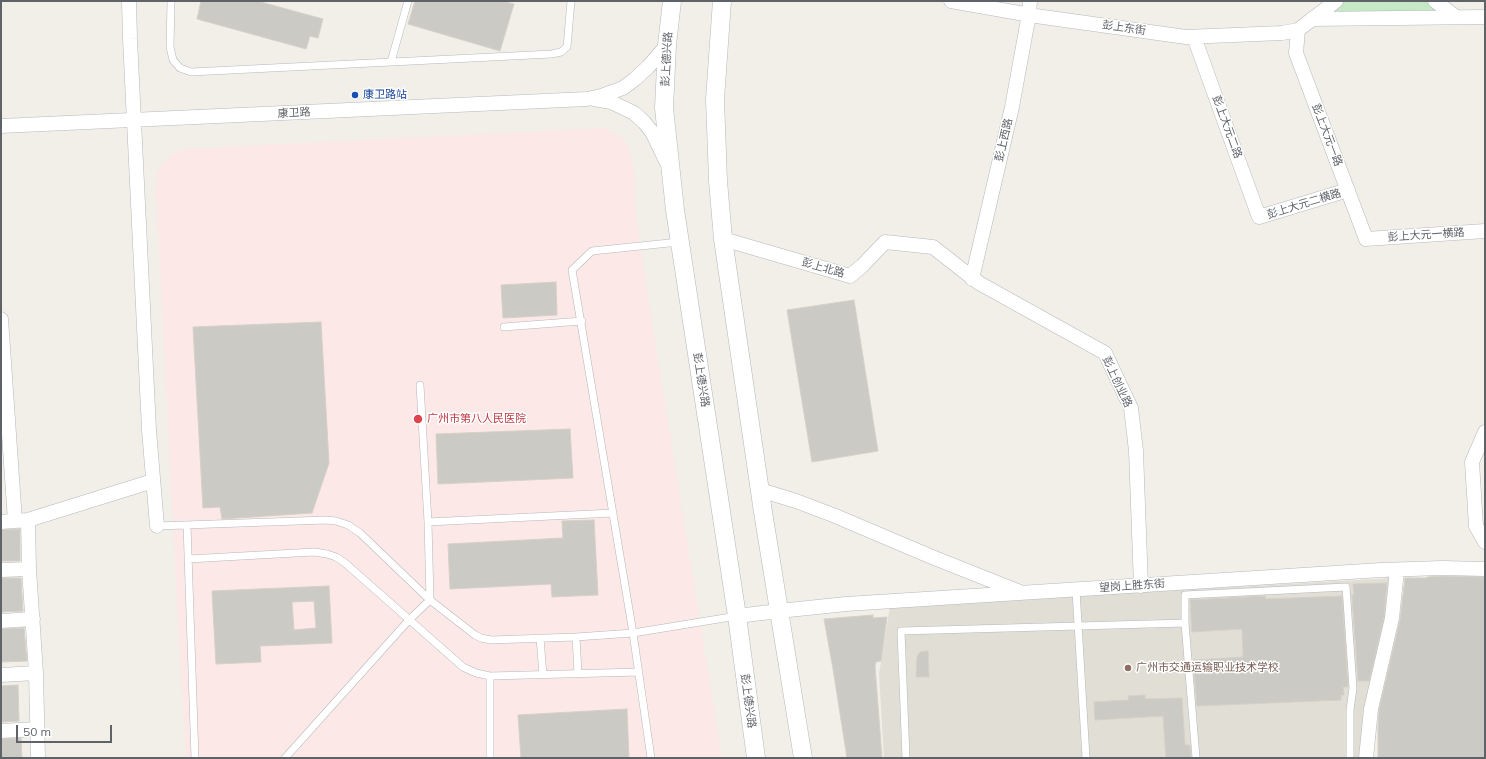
<!DOCTYPE html>
<html>
<head>
<meta charset="utf-8">
<style>
  body { margin:0 }
  #map { position:relative; width:1486px; height:759px; overflow:hidden; background:#f1efe8; font-family:Mulish,sans-serif }
  canvas { display:block }
  .frame { position:absolute; inset:0; border:2px solid #5f6368; pointer-events:none }
  .scale { position:absolute; left:16px; top:725px; width:96px; height:18px; box-sizing:border-box; border:2px solid #5f6368; border-top:0; padding-left:5px; font-size:12px; line-height:14px; white-space:nowrap; color:#5f6368; -webkit-text-stroke:3px #fff; paint-order:stroke }
</style>
</head>
<body>
<div id="map">
<canvas width="1486" height="759"></canvas>
<div class="frame"></div>
<div class="scale">50 m</div>
</div>
<script>
const context = document.querySelector('canvas').getContext('2d');
context.lineJoin = 'round';
function fill(path, color) {
  context.fillStyle = color;
  context.fill(path, 'evenodd');
}
function poly(rows) {
  const path = new Path2D();
  for (const r of rows) {
    path.moveTo(r[0], r[1]);
    for (let i = 2; i < r.length; i += 2) path.lineTo(r[i], r[i + 1]);
  }
  return path;
}
function trace(path, color, width, dash) {
  context.strokeStyle = color;
  context.lineWidth = width;
  context.lineCap = dash ? 'butt' : 'round';
  context.setLineDash(dash || []);
  context.stroke(path);
}
function label(font, color, halo, rows, align = 'center') {
  context.font = font + ' Mulish,"Noto Sans SC",sans-serif';
  context.lineWidth = 3;
  context.setLineDash([]);
  context.textBaseline = 'middle';
  context.strokeStyle = halo;
  context.fillStyle = color;
  for (const [text, x, y, turn = 0] of rows) {
    context.save();
    context.translate(x, y);
    context.rotate((+turn || 0) * Math.PI / 180);
    context.textAlign = isNaN(turn) ? turn : align;
    if (halo) context.strokeText(text, 0, 0);
    context.fillText(text, 0, 0);
    context.restore();
  }
}
fill(poly([
  [1394,578,1360,758,884,758,879,674,890,606]
]), '#e1ded6');
fill(poly([
  [605,128,619,135,629,147,634,170,636,213,645,278,722,758,186,758,177,604,156,190,157,173,163,163,172,155,183,149]
]), '#fce8e6');
fill(poly([
  [1336,1,1435,1,1456,17,1312,19]
]), '#c5e8c5');
const building = poly([
  [201,1,257,1,323,19,318,38,310,36,306,49,197,19,201,1],
  [415,1,502,1,514,4,500,51,408,24,415,1],
  [556,282,557,315,503,318,501,285,556,282],
  [854,300,878,451,812,462,787,310,854,300],
  [321,322,329,463,312,513,222,519,220,507,203,508,193,327,321,322],
  [570,429,573,478,438,484,436,434,570,429],
  [594,520,598,595,552,597,551,584,450,589,448,544,563,538,562,521,594,520],
  [20,529,20,561,1,561,1,530,20,529],
  [1442,576,1485,577,1485,758,1378,758,1378,726,1379,710,1400,620,1405,578,1427,578,1427,577,1442,576],
  [1,578,21,578,23,611,1,612,1,578],
  [1387,583,1384,617,1369,681,1358,681,1352,595,1354,595,1353,584,1387,583],
  [329,586,332,643,260,646,261,662,216,664,212,591,329,586],
  [314,601,316,628,294,630,292,602,314,601],
  [1265,596,1266,599,1342,596,1348,687,1343,687,1344,695,1341,695,1341,700,1197,706,1193,660,1243,657,1242,629,1192,632,1190,600,1265,596],
  [873,615,873,618,887,617,881,661,876,662,875,666,882,758,847,758,833,669,824,619,873,615],
  [24,628,27,661,1,662,1,629,24,628],
  [928,651,929,677,916,677,917,657,920,652,928,651],
  [18,685,19,721,1,722,1,686,18,685],
  [1145,695,1145,699,1182,698,1185,745,1190,745,1191,758,1166,758,1163,716,1095,720,1094,702,1129,700,1128,696,1145,695],
  [627,709,629,758,521,758,518,715,627,709],
  [21,738,22,758,1,758,1,739,21,738]
]);
fill(building, '#cccac5');
trace(building, '#d6d1c6', 1);
const service = poly([
  [171,1,170,47,173,60,180,68,191,72,552,54,561,52,567,47,571,1],
  [391,62,408,1],
  [504,327,582,321],
  [428,522,613,513],
  [187,525,195,758],
  [157,526,326,520,336,521,348,525,360,533,430,600,475,635,481,638,491,640,576,637,633,633,737,616],
  [188,559,314,552,327,554,336,557,345,563,463,667,476,673,490,676,639,672],
  [1076,590,1086,758],
  [576,637,578,673],
  [540,638,543,675],
  [285,758,409,620,430,600,428,522,420,385],
  [490,758,490,676],
  [651,758,633,633,572,270,592,251,679,242],
  [906,758,901,631,1185,623],
  [1196,758,1185,623,1185,595,1346,587,1353,688,1350,710,1350,758]
]);
const minor = poly([
  [129,1,130,39,149,430,157,526],
  [951,1,1036,16,1186,37,1282,33,1298,30,1336,1],
  [1435,1,1456,17],
  [1312,19,1485,17],
  [1298,30,1296,53,1366,239,1485,231],
  [1194,37,1259,217,1348,190],
  [594,99,611,102,634,113,644,122,652,132,667,163],
  [1,126,587,99,601,96,623,88,635,79,648,67,667,45],
  [723,239,850,276,862,266,885,242,933,247,979,283,1105,353,1131,408,1136,451,1141,586],
  [972,279,1012,107,1029,14,1030,1],
  [1,319,15,521],
  [1485,432,1472,462,1476,526,1485,542],
  [760,490,796,501,833,515,932,557,1020,592],
  [28,520,29,569,36,673,38,758],
  [1,522,28,520,153,481],
  [1,570,29,569],
  [737,616,779,611,846,604,1381,570,1442,568,1485,569],
  [1,621,33,619],
  [1,675,36,673],
  [1,731,37,729],
  [1366,758,1371,709,1392,618,1397,570]
]);
const tertiary = poly([
  [672,1,667,45,664,108,675,210,737,616,756,758],
  [722,1,715,99,718,181,723,239,763,512,803,758]
]);
trace(service, '#b5b8bc', 8);
trace(minor, '#b5b8bc', 15);
trace(tertiary, '#b5b8bc', 19);
trace(service, '#fff', 7);
trace(minor, '#fff', 14);
trace(tertiary, '#fff', 18);
for (const [x, y, r, color] of [
  [355,95,4,"#1a4fb4"],
  [418,419,5,"#e0444e"],
  [1128,668,4,"#8d6e63"]
]) {
  const dot = new Path2D();
  dot.arc(x, y, r, 0, 2 * Math.PI);
  context.fillStyle = color;
  context.fill(dot);
  trace(dot, '#fff', 1.5);
}
label('11px', '#5f6368', '#fff', [
  ["彭上东街",1124,28,8],
  ["彭上德兴路",667,59,-87],
  ["康卫路",294,113,-3],
  ["彭上大元二路",1227,127,70],
  ["彭上大元一路",1327,135,69],
  ["彭上西路",1004,140,-77],
  ["彭上大元二横路",1304,204,-17],
  ["彭上大元一横路",1426,235,-4],
  ["彭上北路",823,268,16],
  ["彭上德兴路",701,380,81],
  ["彭上创业路",1117,382,65],
  ["望岗上胜东街",1132,586,-4],
  ["彭上德兴路",748,701,82]
]);
label('11px', '#164399', '#fff', [
  ["康卫路站",363,95]
], 'left');
label('11px', '#be3a42', '#fff', [
  ["广州市第八人民医院",427,419]
], 'left');
label('11px', '#785e54', '#fff', [
  ["广州市交通运输职业技术学校",1136,668]
], 'left');
</script>
</body>
</html>
